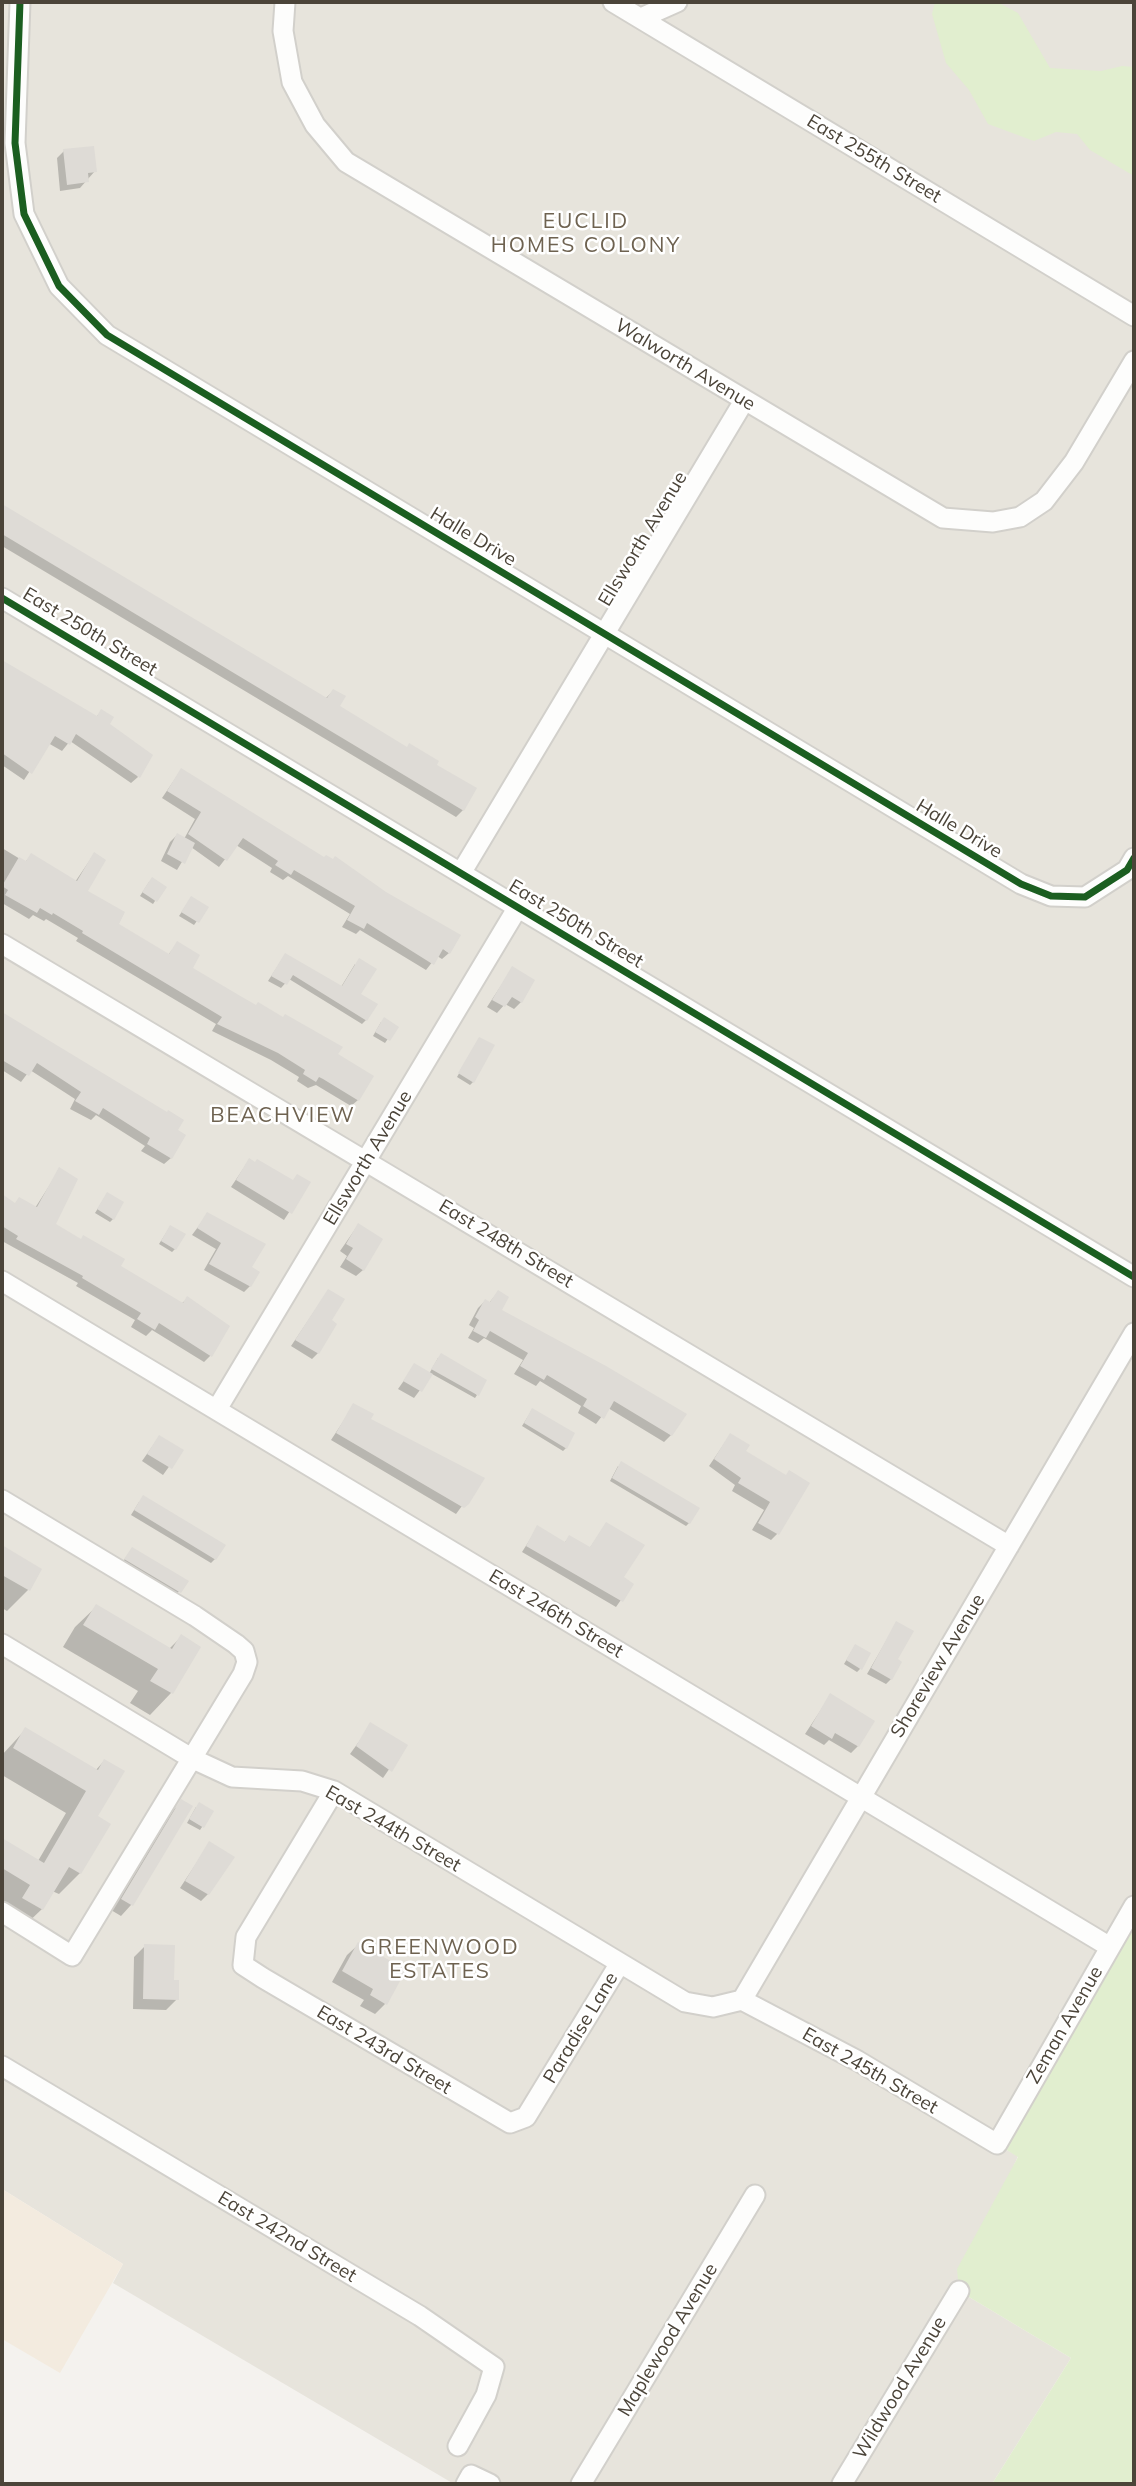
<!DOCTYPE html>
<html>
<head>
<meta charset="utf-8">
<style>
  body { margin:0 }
  #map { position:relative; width:1136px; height:2486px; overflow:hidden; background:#f4f2ee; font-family:Mulish,sans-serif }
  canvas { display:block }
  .frame { position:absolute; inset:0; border:4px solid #4b4439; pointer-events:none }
</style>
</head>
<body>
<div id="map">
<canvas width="1136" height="2486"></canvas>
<div class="frame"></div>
</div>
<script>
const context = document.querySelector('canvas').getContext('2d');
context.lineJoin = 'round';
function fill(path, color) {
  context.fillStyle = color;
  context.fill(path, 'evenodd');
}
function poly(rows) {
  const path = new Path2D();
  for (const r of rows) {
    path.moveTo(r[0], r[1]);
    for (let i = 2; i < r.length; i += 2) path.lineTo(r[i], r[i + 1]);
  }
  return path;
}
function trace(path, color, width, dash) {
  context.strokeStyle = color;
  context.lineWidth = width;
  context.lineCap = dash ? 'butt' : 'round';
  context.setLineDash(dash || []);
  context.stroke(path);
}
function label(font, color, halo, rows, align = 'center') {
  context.font = font + ' Mulish,sans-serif';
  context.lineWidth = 5;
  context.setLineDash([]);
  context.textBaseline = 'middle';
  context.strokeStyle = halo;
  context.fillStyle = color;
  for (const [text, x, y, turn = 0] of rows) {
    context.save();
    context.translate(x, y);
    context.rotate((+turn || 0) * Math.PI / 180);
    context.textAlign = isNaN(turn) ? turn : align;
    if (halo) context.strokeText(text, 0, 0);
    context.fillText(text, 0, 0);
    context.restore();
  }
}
fill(poly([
  [2,2,1134,2,1134,1907,997,2145,1018,2156,959,2291,1071,2358,992,2484,454,2484,113,2283,123,2264,2,2189]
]), '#e7e4dc');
fill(poly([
  [2,2189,123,2264,60,2373,2,2339]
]), '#f3ebdf');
fill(poly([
  [935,2,997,2,1018,13,1050,68,1101,71,1122,66,1134,67,1134,176,1090,150,1077,134,1056,132,1034,141,988,124,969,90,946,63,932,14],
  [1134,1906,1134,2484,992,2484,1071,2358,959,2291,957,2269,1018,2157,997,2144]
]), '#e1eecf');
fill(poly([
  [64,151,95,171,80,188,60,191,57,158],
  [2,507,325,699,333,691,338,707,434,765,463,810,456,817,2,546],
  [16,681,96,717,102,711,138,777,131,783,70,741,62,751,48,743,24,780,2,765,2,704],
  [181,770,449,953,442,959,437,956,426,970,360,930,356,934,342,927,350,914,288,876,283,880,270,872,272,868,236,845,219,867,191,847,177,870,161,861,170,842,177,835,184,839,195,819,162,798],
  [2,848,25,862,32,855,75,882,94,854,86,891,116,924,168,955,177,944,191,968,336,1055,358,1100,351,1106,316,1085,308,1088,297,1081,299,1077,271,1060,212,1031,216,1024,76,941,78,938,46,919,44,921,33,915,29,919,2,903],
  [149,882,155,901,153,904,140,896],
  [189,901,206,908,194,925,179,916],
  [285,955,341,987,355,964,366,1020,362,1024,289,979,281,988,268,981],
  [512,969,521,1002,514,1009,505,1004,497,1013,487,1007],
  [2,1014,166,1114,176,1131,171,1158,164,1164,141,1151,145,1146,96,1115,91,1120,70,1109,75,1099,30,1070,21,1082,2,1070,4,1050,2,1049],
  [381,1022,396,1027,385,1043,373,1036],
  [477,1042,473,1082,470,1085,457,1077],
  [249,1160,292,1181,308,1183,284,1220,231,1187],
  [60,1169,53,1225,181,1304,187,1299,211,1355,204,1362,152,1330,146,1336,131,1327,135,1320,76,1286,78,1283,2,1241,2,1197,14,1204,35,1208],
  [107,1194,113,1219,110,1222,95,1213],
  [207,1215,250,1268,250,1286,244,1292,204,1270,216,1249,192,1235],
  [358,1225,363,1270,356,1276,340,1267,347,1256,340,1251],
  [168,1230,175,1249,172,1252,159,1244],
  [328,1291,330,1321,318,1353,312,1359,291,1346],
  [498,1292,499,1311,671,1435,664,1442,608,1408,596,1424,578,1413,581,1406,540,1381,536,1386,514,1374,523,1360,484,1338,478,1343,468,1338,474,1328,469,1325,478,1308,485,1301,489,1303],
  [438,1358,477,1395,475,1398,432,1374,414,1398,398,1389,415,1365,429,1374],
  [354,1405,369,1420,482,1479,456,1514,331,1440],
  [532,1410,566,1448,563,1451,522,1426],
  [730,1435,743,1452,785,1477,778,1533,771,1540,752,1530,764,1510,732,1491,735,1485,709,1466],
  [159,1437,181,1450,163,1475,142,1461],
  [618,1466,689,1523,686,1526,610,1481],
  [139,1502,215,1559,211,1563,131,1515],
  [607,1524,621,1578,632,1584,616,1607,522,1552,538,1527,564,1543,570,1537,589,1549],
  [2,1547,40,1570,28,1590,7,1611,2,1608],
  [132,1549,186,1582,173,1599,119,1567],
  [97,1606,169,1649,181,1637,199,1647,171,1693,150,1715,130,1703,138,1691,63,1647,75,1627],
  [896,1624,896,1660,891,1679,886,1684,867,1674],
  [853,1649,860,1669,857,1672,844,1664],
  [830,1696,858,1746,851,1753,829,1740,824,1745,805,1734],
  [371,1725,405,1746,383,1778,350,1754],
  [25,1730,95,1771,104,1761,80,1873,59,1894,52,1891,42,1909,20,1930,10,1907,2,1902,2,1840,38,1861,66,1813,2,1775,2,1755],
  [182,1802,190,1807,131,1905,121,1916,111,1910,171,1812],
  [196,1807,212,1812,200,1830,187,1823],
  [209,1844,208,1894,201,1901,180,1888],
  [358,1945,385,2004,375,2014,360,2006,364,2000,332,1982,347,1955],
  [145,1946,172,1982,177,1999,166,2010,133,2009,134,1957]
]), '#0003');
fill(poly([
  [94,146,97,172,88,173,89,182,67,185,63,149],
  [2,504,327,698,333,689,346,696,340,706,407,747,409,743,439,761,437,765,477,788,464,811,2,534],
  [2,660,97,716,101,709,114,717,110,724,153,755,140,778,76,734,70,745,55,736,32,774,2,753],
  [181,768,324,857,326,855,333,859,335,856,386,892,461,935,450,954,443,949,434,965,367,923,364,929,347,920,355,906,294,870,291,875,275,865,278,861,243,838,227,861,188,834,201,812,167,791],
  [177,833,195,843,185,864,167,854],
  [94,852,106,860,88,891,125,912,119,924,169,954,177,941,200,955,193,968,242,997,256,1005,258,1002,283,1017,285,1014,343,1047,338,1054,374,1076,359,1101,323,1079,319,1077,316,1082,303,1074,305,1070,278,1053,217,1024,222,1017,82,933,83,931,53,913,52,915,40,908,37,913,5,895,8,890,2,886,19,857,26,861,31,853,77,881],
  [152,877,167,887,157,902,142,892],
  [191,896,209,907,199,923,181,912],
  [285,953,342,986,359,958,377,969,361,994,378,1004,367,1021,293,975,287,985,271,976],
  [512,966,535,980,522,1003,512,997,505,1007,492,1000],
  [2,1012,167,1112,168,1110,184,1120,178,1130,186,1135,172,1159,147,1144,150,1138,103,1108,99,1115,75,1101,81,1092,37,1063,29,1076,2,1060],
  [384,1017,399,1027,390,1041,375,1032],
  [479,1037,495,1045,474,1083,458,1073],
  [249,1158,255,1162,257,1159,293,1180,297,1174,311,1182,292,1214,236,1180],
  [59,1167,78,1179,56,1224,81,1239,83,1235,125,1259,121,1266,183,1303,187,1296,230,1326,212,1357,159,1323,155,1330,137,1319,141,1313,82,1278,83,1276,16,1239,18,1236,2,1226,2,1194,15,1203,19,1197,37,1207],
  [107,1192,124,1202,114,1220,97,1209],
  [207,1212,266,1244,252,1267,260,1272,251,1287,209,1264,221,1243,197,1228],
  [358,1223,383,1239,364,1271,346,1259,353,1248,346,1244],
  [170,1225,186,1234,176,1250,161,1241],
  [328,1289,345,1299,332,1320,337,1324,319,1354,295,1340],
  [498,1290,509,1297,502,1310,606,1366,687,1414,672,1436,614,1401,604,1419,583,1406,587,1399,547,1375,544,1380,520,1366,528,1353,490,1331,486,1338,473,1331,479,1320,475,1317,485,1299,490,1302],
  [441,1353,487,1380,479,1396,431,1369],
  [414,1363,433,1374,422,1392,403,1381],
  [353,1403,374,1414,371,1419,485,1478,469,1504,464,1508,336,1433],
  [532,1408,575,1433,567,1449,524,1423],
  [730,1433,750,1445,746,1451,786,1475,789,1470,810,1483,779,1535,758,1523,770,1502,738,1483,741,1478,714,1459],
  [159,1435,184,1450,172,1469,147,1454],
  [621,1461,700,1508,690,1524,612,1478],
  [143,1495,226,1545,216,1560,134,1510],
  [606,1522,645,1545,624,1577,634,1584,623,1602,526,1546,537,1525,565,1542,569,1535,590,1547],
  [2,1545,42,1569,30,1591,2,1575],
  [132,1547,189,1581,181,1593,124,1559],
  [96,1604,172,1649,181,1634,201,1647,173,1694,150,1681,158,1669,83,1625],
  [896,1621,914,1631,898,1659,902,1662,892,1680,871,1668],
  [855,1644,871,1653,862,1670,846,1660],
  [830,1693,875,1721,859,1747,835,1733,832,1739,811,1726],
  [370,1722,408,1745,392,1772,356,1746],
  [25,1727,98,1770,104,1759,125,1771,98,1816,111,1824,81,1874,69,1867,43,1910,22,1898,30,1885,2,1868,2,1838,44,1863,86,1791,13,1748],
  [181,1799,193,1806,133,1906,121,1899],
  [199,1802,214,1811,204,1828,189,1819],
  [209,1841,235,1857,209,1895,185,1881],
  [358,1942,406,1970,387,2005,370,1995,373,1989,342,1971],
  [144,1944,175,1945,174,1980,179,1980,179,2000,143,1999]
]), '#dedbd6');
const minor = poly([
  [20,2,15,143,24,214,59,286,107,335,1021,884,1051,896,1085,897,1127,870,1134,858],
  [285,2,283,31,292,82,315,125,346,162,943,518,993,522,1020,517,1044,501,1074,462,1134,361],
  [613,2,1134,316],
  [641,18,677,2],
  [2,598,1134,1277],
  [461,873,744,401],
  [2,944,1009,1546],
  [2,1281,1110,1947],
  [217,1409,518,907],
  [2,1500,195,1616,236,1644,244,1651,247,1662,243,1674,72,1956,2,1912],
  [2,1644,191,1758,232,1777,302,1781,334,1791,685,2002,713,2007,742,2000],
  [334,1791,246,1937,243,1965,263,1978,510,2123,526,2117,620,1963],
  [742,2000,1134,1333],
  [742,2000,858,2061,997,2144,1134,1906],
  [2,2066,420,2316,494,2367,486,2395,458,2446],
  [466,2484,471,2475,490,2484],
  [581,2484,755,2195],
  [842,2484,959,2291]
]);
trace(minor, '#d2d0cb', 23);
trace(minor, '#fdfdfc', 19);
trace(poly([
  [20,2,15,143,24,214,59,286,107,335,1021,884,1051,896,1085,897,1127,870,1134,858],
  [2,598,1134,1277]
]), '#1b5e20', 7);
label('19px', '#4b4439', '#fff', [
  ["East 255th Street",874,159,31],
  ["Walworth Avenue",685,365,31],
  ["Halle Drive",473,537,31],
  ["Ellsworth Avenue",643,539,-59],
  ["East 250th Street",90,632,31],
  ["Halle Drive",959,829,31],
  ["East 250th Street",576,924,31],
  ["Ellsworth Avenue",368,1158,-59],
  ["East 248th Street",506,1244,31],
  ["East 246th Street",556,1614,31],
  ["Shoreview Avenue",938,1666,-59],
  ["East 244th Street",393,1829,30],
  ["Zeman Avenue",1065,2025,-60],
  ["Paradise Lane",581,2028,-59],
  ["East 243rd Street",384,2050,31],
  ["East 245th Street",870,2071,30],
  ["East 242nd Street",287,2237,31],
  ["Maplewood Avenue",668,2340,-59],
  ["Wildwood Avenue",900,2388,-59]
]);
context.letterSpacing = '2px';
label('21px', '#6e6250', '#fff', [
  ["EUCLID",586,222],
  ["HOMES COLONY",586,246],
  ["BEACHVIEW",283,1116],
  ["GREENWOOD",440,1948],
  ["ESTATES",440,1972]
]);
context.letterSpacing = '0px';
</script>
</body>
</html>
